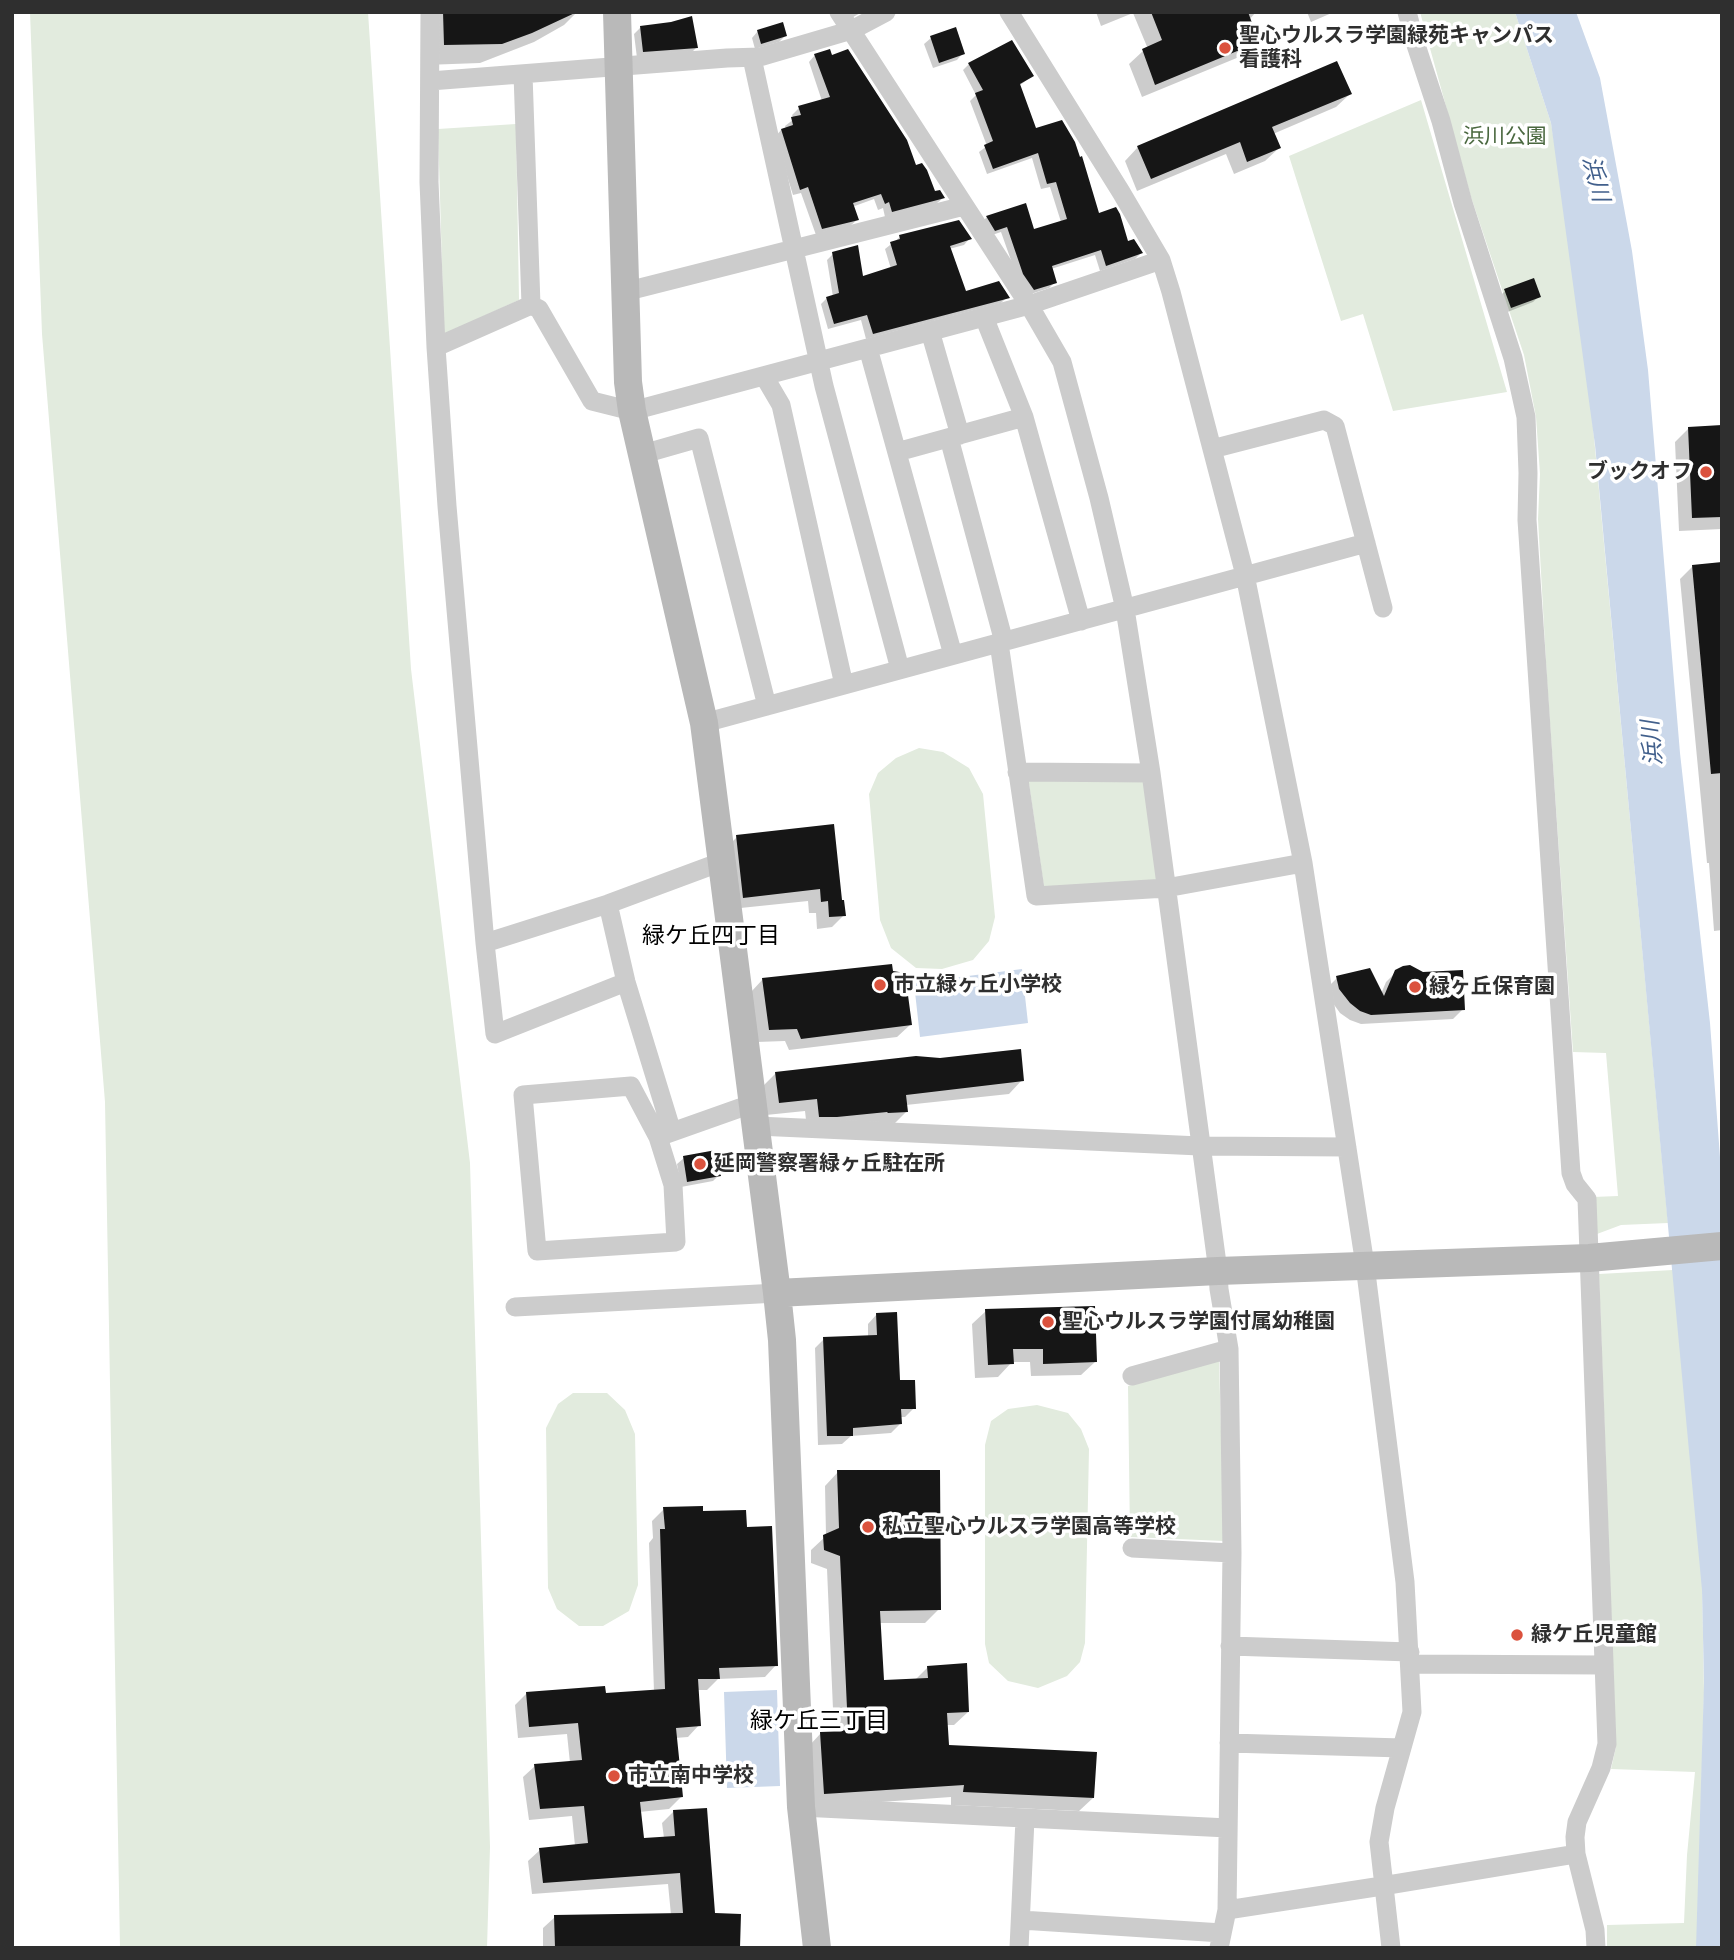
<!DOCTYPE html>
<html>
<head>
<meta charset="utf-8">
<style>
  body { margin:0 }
  #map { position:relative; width:1734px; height:1960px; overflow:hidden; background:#fff; font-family:"Noto Sans",sans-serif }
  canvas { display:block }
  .frame { position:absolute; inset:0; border:14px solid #2f2f2f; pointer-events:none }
</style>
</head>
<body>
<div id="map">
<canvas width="1734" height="1960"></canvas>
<div class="frame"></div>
</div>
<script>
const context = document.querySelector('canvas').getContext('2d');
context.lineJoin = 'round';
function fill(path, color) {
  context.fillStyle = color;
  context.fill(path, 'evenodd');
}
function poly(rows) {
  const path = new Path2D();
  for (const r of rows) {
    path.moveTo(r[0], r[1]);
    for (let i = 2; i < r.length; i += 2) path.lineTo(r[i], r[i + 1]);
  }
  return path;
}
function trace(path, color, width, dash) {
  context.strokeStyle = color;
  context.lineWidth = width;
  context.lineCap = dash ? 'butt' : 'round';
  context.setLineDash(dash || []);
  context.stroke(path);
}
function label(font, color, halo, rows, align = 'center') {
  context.font = font + ' "Noto Sans","Noto Sans JP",sans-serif';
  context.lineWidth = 7;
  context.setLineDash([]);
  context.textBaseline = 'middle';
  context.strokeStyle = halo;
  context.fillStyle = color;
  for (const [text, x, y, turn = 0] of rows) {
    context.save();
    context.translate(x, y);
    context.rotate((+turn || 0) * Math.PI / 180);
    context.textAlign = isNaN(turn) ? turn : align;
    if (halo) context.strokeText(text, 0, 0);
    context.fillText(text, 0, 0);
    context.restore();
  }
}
fill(poly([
  [30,12,368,12,411,669,470,1163,490,1847,487,1948,120,1948,105,1102,42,334],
  [1420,12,1515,12,1551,123,1582,310,1668,1223,1621,1225,1597,1234,1593,1197,1618,1196,1606,1053,1573,1052,1547,680,1538,519,1540,474,1536,417,1524,355,1471,197],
  [1421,100,1507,392,1393,411,1363,314,1341,321,1289,156],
  [516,124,519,300,444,334,438,129],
  [919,748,943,752,969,768,983,794,995,917,989,941,973,960,942,969,916,968,891,948,880,920,869,794,878,773,896,758],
  [1028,777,1145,778,1159,880,1044,887],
  [1673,1270,1702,1579,1704,1692,1697,1948,1607,1948,1607,1925,1684,1923,1687,1855,1695,1772,1611,1769,1616,1747,1599,1274],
  [1219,1360,1224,1541,1130,1537,1128,1386],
  [573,1393,607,1393,625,1410,635,1434,638,1585,629,1611,603,1626,579,1626,557,1609,548,1588,546,1428,558,1404],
  [1037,1405,1068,1413,1081,1429,1089,1449,1085,1643,1080,1662,1067,1676,1038,1688,1008,1681,989,1663,985,1644,985,1445,991,1421,1008,1409]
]), '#e2ebde');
fill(poly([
  [1515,12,1576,12,1600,78,1632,251,1648,370,1680,753,1710,1023,1722,1184,1722,1948,1696,1948,1704,1683,1702,1590,1595,445,1551,123],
  [1022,969,1028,1023,920,1037,914,983],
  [777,1690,780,1786,727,1788,724,1692]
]), '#cbd8ea');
fill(poly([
  [423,12,577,12,564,25,534,42,480,63,425,65],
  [843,12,862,12,848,20],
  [1096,12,1256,12,1249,20,1257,42,1244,55,1142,97,1129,64,1143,51,1148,49,1133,13,1101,26],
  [1307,12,1334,12,1311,22],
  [640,28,697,47,690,54,637,58,634,34],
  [955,29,963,53,957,60,933,68,924,44,931,38],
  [758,31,785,36,779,42,755,49,752,38],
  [815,55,915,167,934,194,943,198,936,204,885,217,883,208,878,210,874,199,852,207,857,220,850,226,816,235,801,193,793,195,775,137,781,130,786,129,785,126,794,119,792,115,799,108,822,101,809,62],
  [969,64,1032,76,1019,86,1035,130,1097,215,1127,244,1141,253,1135,259,1100,271,1095,255,1051,269,1055,282,1049,288,1028,295,1018,280,1001,232,989,236,981,223,987,217,1025,205,1033,231,1061,222,1050,187,1041,189,1032,158,987,174,979,152,987,146,970,101,976,95,963,70],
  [1350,94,1336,107,1273,134,1279,148,1265,161,1234,174,1226,154,1137,191,1125,161,1138,147],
  [900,237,969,239,964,245,949,249,965,293,1007,297,1001,303,866,339,861,320,828,329,821,304,827,298,833,297,827,260,833,254,861,278,891,269,885,249],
  [1505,291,1539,296,1533,302,1505,313,1499,297],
  [1722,427,1722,529,1679,531,1675,442,1689,428],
  [1722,564,1722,930,1714,931,1709,863,1707,863,1680,579,1692,567],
  [737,837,841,902,844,915,832,927,817,929,816,913,809,913,808,901,731,909,725,849],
  [1396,972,1463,1009,1453,1019,1361,1024,1350,1020,1340,1013,1330,999,1327,988,1337,978,1381,994,1386,982],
  [763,979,910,1025,897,1037,789,1050,785,1041,757,1042,751,992],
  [776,1073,1022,1080,1009,1094,906,1105,907,1111,894,1124,807,1129,805,1111,766,1115,763,1086],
  [684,1158,719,1175,713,1181,681,1187,677,1164],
  [986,1311,1095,1362,1081,1375,1031,1376,1030,1362,1012,1362,998,1377,975,1378,972,1324],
  [877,1314,899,1382,914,1408,905,1417,900,1417,900,1424,891,1433,851,1436,842,1444,818,1445,815,1348,824,1339,868,1337,868,1324],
  [838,1472,939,1609,925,1623,879,1623,882,1682,915,1680,928,1667,968,1712,954,1725,946,1725,947,1746,1093,1798,1079,1811,951,1805,951,1797,811,1807,808,1747,821,1733,834,1733,827,1569,811,1563,811,1550,826,1536,825,1486],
  [664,1509,701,1513,746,1529,776,1665,765,1677,718,1679,707,1690,697,1690,699,1725,688,1737,675,1738,681,1797,669,1809,639,1812,642,1840,664,1838,662,1823,674,1811,714,1915,739,1948,543,1948,543,1928,555,1917,671,1915,668,1884,532,1894,528,1861,540,1850,575,1846,572,1816,529,1820,523,1777,535,1766,570,1763,567,1734,518,1738,515,1705,527,1693,604,1695,654,1692,649,1543,653,1538,652,1521]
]), '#0003');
fill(poly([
  [443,12,577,12,532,33,502,44,444,45],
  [1151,12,1248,12,1259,42,1155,85,1142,49,1162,40],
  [692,16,698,48,643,52,640,26,671,22],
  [783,22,787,36,761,44,757,30],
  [956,27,965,54,939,63,930,36],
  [1012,40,1034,76,1020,84,1036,128,1062,120,1075,142,1080,157,1082,156,1099,213,1116,207,1120,214,1128,241,1134,239,1143,253,1106,266,1101,250,1052,266,1057,283,1034,290,1023,274,1007,227,995,231,986,216,1026,203,1034,229,1067,219,1056,182,1047,184,1038,153,993,169,984,145,993,141,975,93,983,90,968,63],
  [830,49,832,55,848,49,907,140,916,165,922,163,927,170,935,191,940,190,945,198,892,212,889,202,885,204,881,194,853,203,859,220,822,229,808,187,800,190,781,129,793,125,791,117,801,115,798,106,830,97,814,54],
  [1337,61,1352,94,1272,127,1281,148,1247,162,1240,142,1151,179,1137,146],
  [959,220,972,239,950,246,966,291,999,281,1010,298,873,334,867,315,834,324,826,297,839,293,832,252,858,245,863,276,897,265,890,242,900,239,899,235],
  [1534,278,1541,297,1511,308,1504,289],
  [1722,425,1722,517,1692,518,1688,427],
  [1722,562,1722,773,1711,774,1692,565],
  [834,824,842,900,844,900,846,916,829,917,828,901,821,902,820,889,743,898,736,835],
  [892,964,893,971,905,973,912,1025,801,1039,797,1029,769,1030,762,978],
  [1410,965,1423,972,1463,970,1465,1010,1371,1015,1360,1011,1350,1003,1339,989,1336,976,1370,968,1384,996,1395,970,1403,966],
  [1021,1049,1024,1081,906,1095,908,1112,888,1113,887,1112,837,1117,819,1117,817,1099,779,1103,775,1072,916,1056,940,1058],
  [716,1150,721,1176,687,1182,683,1156],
  [1095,1306,1097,1362,1043,1364,1043,1349,1013,1349,1014,1364,988,1365,985,1309],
  [897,1312,900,1380,915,1380,916,1409,901,1409,902,1424,853,1428,853,1436,827,1436,823,1337,877,1335,876,1313],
  [837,1470,940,1470,941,1610,880,1611,884,1680,928,1678,927,1666,967,1663,969,1712,947,1713,949,1745,1097,1752,1094,1798,963,1792,964,1785,824,1794,820,1732,848,1730,840,1556,824,1550,823,1535,839,1528],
  [703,1506,703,1511,746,1510,747,1527,772,1526,778,1666,719,1668,720,1679,698,1679,701,1726,676,1728,683,1797,640,1802,644,1838,675,1836,673,1810,707,1808,715,1913,741,1914,740,1948,555,1948,554,1915,683,1913,680,1873,543,1883,539,1848,588,1843,584,1806,540,1809,534,1764,582,1760,578,1723,529,1727,526,1692,605,1686,606,1693,665,1689,660,1529,665,1529,663,1507]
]), '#161616');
trace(poly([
  [430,12,429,182,436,347,447,506,485,943,608,904,721,862],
  [839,12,1029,305,1062,362,1099,498,1125,609,1151,773,1218,1271,1219,1289,1229,1349,1232,1553,1227,1910,1219,1948],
  [1009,12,1121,192,1161,260,1171,292,1245,575,1303,863,1365,1265,1405,1582,1412,1712,1385,1808,1379,1842,1391,1948],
  [1407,12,1415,42,1441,121,1463,203,1513,358,1526,417,1528,473,1527,520,1571,1173,1575,1184,1587,1199,1607,1744,1601,1768,1577,1822,1575,1837,1576,1854,1595,1930,1596,1948],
  [752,58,824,386,900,669],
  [430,81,727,58,760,57,852,30,886,12],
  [624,292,964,206],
  [531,305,539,309,592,401,632,411,1029,305,1161,260],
  [984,317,1024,417,1081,621],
  [930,331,960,435],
  [436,347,531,305,523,74],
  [868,348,953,655],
  [764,376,781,405,844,685],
  [949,438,1004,642],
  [1212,449,1324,420,1335,426,1383,608],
  [897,452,1024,417],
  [643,454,699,438,767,706],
  [999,643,1036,896,1166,888,1303,863],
  [704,723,1366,543],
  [1017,772,1151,773],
  [608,904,626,982,672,1132],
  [485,943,495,1034,626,982],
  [757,1126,1200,1146,1347,1147],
  [658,1137,631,1086,523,1095,537,1251,676,1242,673,1185,658,1137,754,1103],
  [515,1307,777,1293],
  [1132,1376,1229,1349],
  [1132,1548,1232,1553],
  [1230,1646,1410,1652],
  [1410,1664,1603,1665],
  [1229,1743,1402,1748],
  [801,1807,1228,1828],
  [1227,1910,1382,1886,1576,1854],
  [1021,1920,1222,1933],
  [1019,1948,1025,1819]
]), '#ccc', 19);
trace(poly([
  [617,12,628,382,632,411,704,723,777,1293,782,1340,801,1807,817,1948],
  [777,1293,1218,1271,1589,1258,1722,1246]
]), '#b9b9b9', 28);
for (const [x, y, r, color] of [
  [1225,48,7,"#db523d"],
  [1706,472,7,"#db523d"],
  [880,985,7,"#db523d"],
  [1415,987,7,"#db523d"],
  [700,1164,7,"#db523d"],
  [1048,1322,7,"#db523d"],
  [868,1527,7,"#db523d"],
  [1517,1635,7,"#db523d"],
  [614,1776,7,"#db523d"]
]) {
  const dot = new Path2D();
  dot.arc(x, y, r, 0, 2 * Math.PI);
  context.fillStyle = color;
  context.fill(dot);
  trace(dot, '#fff', 2.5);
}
label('bold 21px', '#2f2f2f', '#fff', [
  ["聖心ウルスラ学園緑苑キャンパス",1239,36],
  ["看護科",1239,60],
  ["ブックオフ",1692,472,"right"],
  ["市立緑ヶ丘小学校",894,985],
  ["緑ヶ丘保育園",1429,987],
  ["延岡警察署緑ヶ丘駐在所",714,1164],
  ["聖心ウルスラ学園付属幼稚園",1062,1322],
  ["私立聖心ウルスラ学園高等学校",882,1527],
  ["緑ケ丘児童館",1531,1635],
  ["市立南中学校",628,1776]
], 'left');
label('21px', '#4a683f', '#fff', [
  ["浜川公園",1505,137]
]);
label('italic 23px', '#42608c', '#fff', [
  ["浜川",1595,179,76],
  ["浜川",1653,743,-95]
]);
label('23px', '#000', '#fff', [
  ["緑ケ丘四丁目",711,936],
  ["緑ケ丘三丁目",819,1721]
]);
</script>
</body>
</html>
